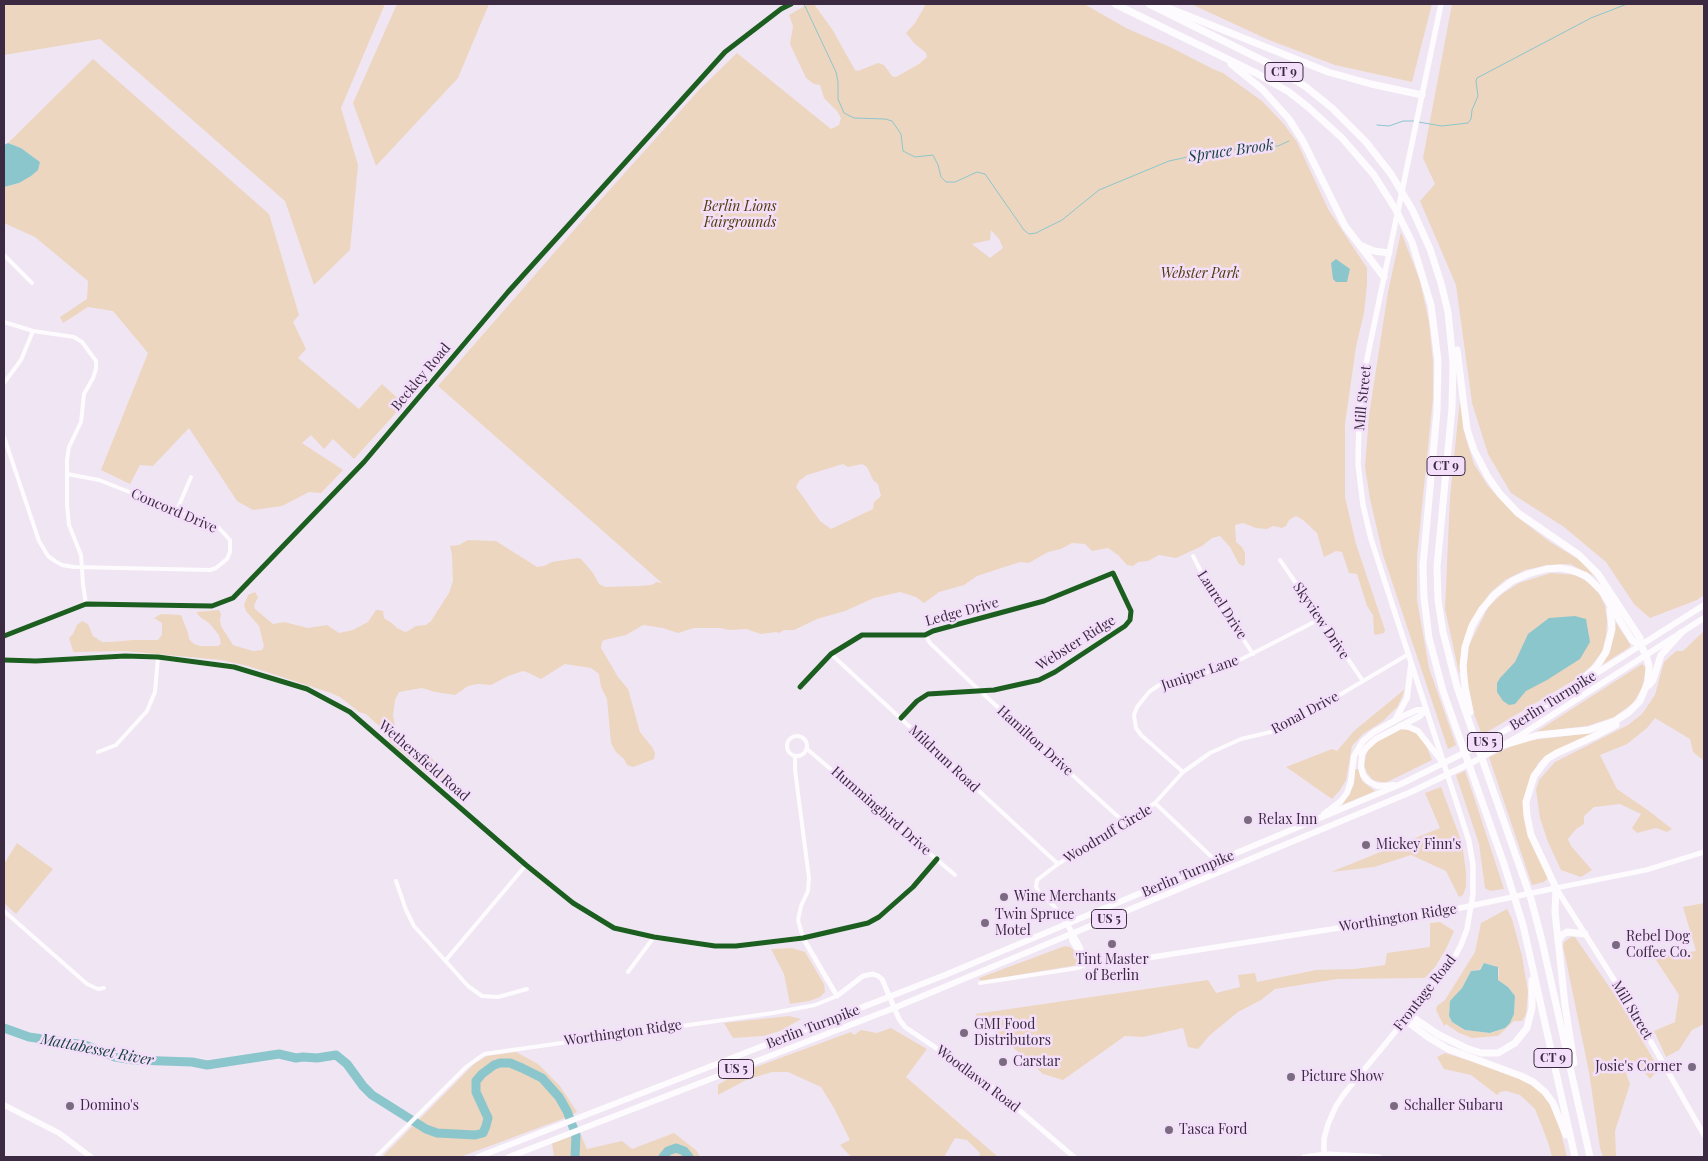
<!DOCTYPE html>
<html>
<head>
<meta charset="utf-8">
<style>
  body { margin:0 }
  #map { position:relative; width:1708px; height:1161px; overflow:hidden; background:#f0e5f3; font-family:"Playfair Display",serif }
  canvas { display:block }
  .frame { position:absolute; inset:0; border:5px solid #3c2942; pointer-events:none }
</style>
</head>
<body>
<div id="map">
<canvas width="1708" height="1161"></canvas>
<div class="frame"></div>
</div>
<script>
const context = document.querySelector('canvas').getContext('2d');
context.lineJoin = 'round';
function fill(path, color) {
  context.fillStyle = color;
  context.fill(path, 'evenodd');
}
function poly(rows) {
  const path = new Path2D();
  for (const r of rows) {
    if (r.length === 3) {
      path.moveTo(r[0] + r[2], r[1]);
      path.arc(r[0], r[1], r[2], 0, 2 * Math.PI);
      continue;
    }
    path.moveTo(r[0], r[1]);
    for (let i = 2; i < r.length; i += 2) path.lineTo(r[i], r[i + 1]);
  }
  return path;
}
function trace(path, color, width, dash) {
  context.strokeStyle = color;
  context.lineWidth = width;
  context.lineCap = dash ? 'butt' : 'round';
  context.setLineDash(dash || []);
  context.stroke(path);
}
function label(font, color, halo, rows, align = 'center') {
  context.font = font + ' "Playfair Display",serif';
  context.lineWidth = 5;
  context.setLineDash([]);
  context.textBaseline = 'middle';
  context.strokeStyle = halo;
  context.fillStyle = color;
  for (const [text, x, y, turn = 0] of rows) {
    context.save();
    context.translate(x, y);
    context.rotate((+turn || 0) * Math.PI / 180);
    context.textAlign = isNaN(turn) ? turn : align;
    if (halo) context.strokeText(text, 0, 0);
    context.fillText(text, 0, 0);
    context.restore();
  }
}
fill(poly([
  [6,4,385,4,341,108,358,165,350,250,314,285,285,201,100,39,4,55,4,6],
  [397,4,489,4,458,78,376,166,353,103],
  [808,4,814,4,832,29,855,70,858,71,878,63,884,65,892,76,896,77,919,64,927,57,926,53,914,43,906,33,915,23,926,4,1084,4,1128,29,1170,47,1213,69,1223,73,1262,101,1283,123,1297,142,1328,209,1367,268,1367,284,1364,313,1356,347,1345,424,1345,497,1356,544,1385,630,1384,633,1375,635,1374,633,1373,615,1367,606,1357,574,1349,573,1342,552,1336,551,1324,557,1317,533,1303,520,1296,516,1289,520,1286,526,1282,528,1273,526,1267,529,1256,528,1243,523,1235,525,1236,542,1242,547,1245,553,1245,564,1243,566,1239,564,1230,547,1220,536,1212,538,1202,546,1176,558,1159,555,1148,561,1138,562,1133,566,1127,565,1118,555,1108,548,1092,551,1085,544,1072,543,1061,549,1048,552,1029,563,1020,562,977,576,964,585,939,592,924,603,916,597,900,592,874,598,845,611,817,619,794,630,784,630,779,633,776,632,761,634,746,629,729,630,720,628,694,628,678,633,663,628,643,625,626,635,604,640,602,642,601,648,618,677,628,689,640,732,652,747,655,753,654,759,633,767,627,765,624,759,616,752,611,743,607,699,601,687,599,674,591,668,565,664,541,679,529,673,523,671,508,676,491,685,478,684,468,686,455,695,435,692,422,688,399,692,395,700,393,715,396,731,411,751,416,753,422,752,430,755,441,771,453,776,453,789,451,791,444,787,392,744,379,726,366,714,359,712,340,697,331,693,248,666,221,660,125,651,75,652,73,651,69,638,73,634,77,625,82,621,88,624,93,636,102,642,110,642,134,640,158,640,162,635,162,623,154,618,161,614,181,615,188,633,189,639,194,644,200,646,218,646,221,644,219,635,209,623,200,617,196,612,219,610,221,614,220,620,221,626,233,645,253,651,262,650,264,646,259,626,246,611,244,605,248,595,255,592,258,597,254,606,255,609,273,624,284,622,308,628,327,625,339,633,353,630,368,622,376,610,379,610,383,611,384,618,393,624,397,628,405,632,408,631,416,626,426,625,431,621,449,593,453,581,452,555,450,546,459,545,468,540,496,541,537,567,544,566,552,562,578,558,581,559,593,573,599,584,605,587,639,586,651,585,657,582,662,583,438,386,588,214,699,90,737,53,831,129,839,125,841,118,837,111,824,98,820,85,814,84,806,78,790,44,793,26,789,15],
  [991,230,999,239,1003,248,990,258,972,244,990,240],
  [843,464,848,467,862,464,867,467,873,480,878,484,881,496,874,502,873,509,831,529,820,521,796,487,799,481,807,475],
  [1191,4,1432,4,1412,82,1335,65,1269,40],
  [1452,4,1704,4,1704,595,1697,600,1650,618,1634,604,1606,562,1564,527,1511,493,1488,454,1472,403,1456,285,1420,201,1435,184,1423,158],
  [93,59,269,214,299,315,293,322,306,349,298,358,359,409,382,384,404,404,354,459,333,439,324,449,311,435,302,443,343,470,321,493,309,492,282,506,253,510,237,501,189,428,153,466,140,465,130,484,101,470,148,353,113,311,88,307,63,323,60,317,87,299,88,281,35,237,4,223,4,187,19,183,40,162,21,148,8,143],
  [1401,232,1420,281,1429,322,1433,362,1433,398,1417,556,1417,600,1429,668,1456,745,1448,749,1383,555,1370,499,1365,467,1369,415,1388,292],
  [1460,399,1466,439,1474,464,1488,486,1516,516,1550,542,1583,562,1594,576,1570,564,1548,565,1525,570,1505,580,1490,593,1471,620,1464,638,1461,671,1459,673,1445,609,1450,497],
  [1551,573,1576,575,1589,583,1600,595,1605,606,1607,620,1606,636,1602,652,1591,666,1576,679,1482,735,1474,714,1466,672,1469,645,1489,606,1502,594,1519,583],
  [1616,623,1630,644,1630,647,1600,666,1610,651],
  [1704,631,1704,761,1693,752,1690,739,1655,718,1647,728,1627,744,1600,755,1617,789,1649,811,1672,829,1667,832,1656,828,1637,833,1632,828,1641,814,1620,804,1594,807,1584,816,1584,824,1576,829,1568,839,1571,846,1592,870,1581,877,1561,870,1548,842,1540,818,1536,790,1539,780,1555,762,1628,725,1642,714,1655,695,1664,662,1676,651,1683,651],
  [1642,664,1646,668,1642,688,1633,703,1614,717,1587,726,1536,732],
  [1405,689,1398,706,1383,721,1363,734,1352,746,1346,780,1340,790,1332,799,1286,767,1332,749,1337,751,1354,731],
  [1400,729,1407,729,1420,735,1426,745,1432,760,1385,783,1373,780,1367,773,1364,765,1367,751,1373,745,1385,736],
  [1600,732,1563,747,1547,755,1538,763,1532,777,1525,813,1548,878,1544,882,1532,885,1489,757,1512,746,1532,740],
  [1355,769,1358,769,1362,781,1375,791,1342,805,1354,785],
  [1465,771,1473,794,1504,889,1490,891,1485,888,1479,844,1456,775],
  [1441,787,1462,843,1466,872,1466,887,1463,895,1459,897,1446,871,1411,855,1374,867,1331,872,1440,828,1425,793],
  [17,843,53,869,16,914,4,903,4,864],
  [1704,903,1704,1024,1692,1030,1679,1050,1666,1057,1654,1031,1675,1022,1679,995,1654,957,1696,951,1683,907],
  [1507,909,1512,919,1522,956,1528,992,1526,1014,1522,1021,1514,1021,1498,1036,1472,1038,1459,1033,1446,1024,1444,1026,1436,1010,1437,1006,1445,1000,1475,952,1481,923],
  [1484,963,1495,966,1499,969,1498,980,1508,987,1515,996,1514,1014,1510,1023,1505,1028,1491,1033,1465,1030,1452,1022,1449,1016,1449,1010,1457,994,1462,988,1471,971,1479,970],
  [1440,922,1454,931,1446,949,1435,967,1425,978,1337,979,1275,989,1261,1000,1238,1012,1210,1035,1198,1049,1188,1047,1183,1028,1143,1037,1125,1036,1063,1080,1043,1074,975,1014,1208,980,1216,993,1240,987,1238,975,1255,973,1257,982,1316,970,1355,969,1385,965,1387,953,1430,947,1430,923],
  [1571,937,1575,937,1619,1001,1659,1069,1650,1079,1634,1061,1623,1065,1630,1084,1615,1131,1616,1157,1603,1157,1600,1148,1589,1072,1563,946,1564,942],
  [1065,946,1070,947,1081,957,1078,965,981,981,979,978],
  [792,948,805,952,824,984,825,992,820,997,809,1001,790,1004,784,974,771,949],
  [789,1016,801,1019,780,1031,763,1036,733,1038,724,1023],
  [891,1028,927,1049,906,1077,998,1157,979,1157,980,1153,967,1140,955,1138,944,1157,851,1157,840,1145,850,1140,834,1108,821,1087,788,1072,772,1072,746,1080,718,1095,718,1085,734,1075,851,1032,854,1035,861,1030,877,1033],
  [516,1052,538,1064,560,1086,577,1112,565,1118,460,1157,385,1157,384,1155,474,1064,487,1056],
  [1445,1053,1512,1074,1532,1084,1541,1092,1551,1105,1559,1125,1567,1157,1552,1157,1548,1142,1535,1109,1520,1095,1506,1091,1500,1092,1497,1095,1471,1075,1444,1069,1437,1057],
  [580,1133,587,1149,622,1141,632,1149,674,1133,697,1151,700,1157,554,1157,552,1143]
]), '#edd6bf');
fill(poly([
  [8,143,21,148,40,162,38,170,31,176,19,183,4,187,4,145],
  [1336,259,1350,269,1347,282,1336,282,1333,279,1331,263],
  [1575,616,1586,619,1590,642,1580,659,1547,680,1526,691,1515,704,1509,705,1503,701,1497,692,1497,683,1500,678,1515,662,1528,634,1549,618],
  [1484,963,1498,967,1498,980,1508,987,1515,996,1514,1014,1510,1023,1505,1028,1490,1033,1465,1030,1452,1022,1449,1016,1450,1001,1462,988,1471,971,1480,970]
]), '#8cc6cd');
trace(poly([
  [804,4,836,72,838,82,838,99,844,113,854,118,885,119,892,121,901,134,903,151,915,157,933,155,938,165,941,177,946,182,955,182,977,172,985,174,1024,230,1029,234,1036,233,1062,220,1099,190,1169,161,1216,151,1278,146,1289,141],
  [1418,122,1442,126,1468,123,1471,119,1472,110,1478,96,1476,81,1477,78,1591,18,1627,4],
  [1377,125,1389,126,1403,121,1414,121]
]), '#8cc6cd', 1);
trace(poly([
  [4,1028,29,1037,85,1045,115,1057,134,1060,192,1062,207,1065,279,1054,296,1058,303,1057,317,1058,336,1055,347,1064,363,1086,372,1095,426,1129,437,1133,475,1135,483,1133,486,1126,488,1118,476,1092,476,1081,482,1074,494,1065,500,1063,510,1063,522,1068,542,1078,559,1097,567,1111,576,1135,575,1157],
  [663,1157,668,1151,676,1148,684,1151,689,1157]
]), '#8cc6cd', 9);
trace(poly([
  [4,255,32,283],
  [4,322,33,331,74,337,82,342,96,361,96,369,93,378,84,394,81,422,69,447,67,460,67,505,69,525,81,555,83,584,86,604],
  [4,383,21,360,33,331],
  [4,437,39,541,48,556,55,561,62,565,74,567,210,570,216,568,227,559,230,552,230,540,218,527,99,480,67,474],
  [177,510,191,477],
  [1193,556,1211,591,1253,654],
  [1280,560,1363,681],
  [925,635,930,643,980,691,1125,823],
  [4,636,86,604,212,606,233,598,364,462,508,292,725,52,781,9,791,4],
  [831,654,1058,864],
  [800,687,831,654,862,635,925,635,933,631,1044,601,1113,573,1131,611,1130,620,1125,626,1055,672,1039,680,994,690,928,694,917,701,901,718],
  [797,746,10],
  [807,749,955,875],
  [98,752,116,745,147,711,155,692,158,657],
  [795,756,795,770,809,878,808,891,801,906,798,920,803,938,868,923,879,917,913,887,937,859],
  [1183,772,1141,735,1136,728,1134,715,1137,707,1149,692,1159,685,1226,667,1320,619],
  [1155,803,1217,862],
  [396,881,406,910,414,926,468,986,482,996,498,997,527,989],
  [4,911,87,984,98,989,104,988],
  [1067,924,1054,906,1039,892,1036,887,1037,880,1058,864,1155,803,1183,772,1210,753,1241,739,1275,731,1304,716,1407,655],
  [446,960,526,865],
  [628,972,654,937],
  [980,983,1078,968,1085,965,1089,959],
  [376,1157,466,1067,484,1054,773,1013,815,1005,837,996]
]), '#fdfbfd', 4);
trace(poly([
  [4,660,36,661,125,656,158,657,234,667,307,689,350,712,526,865,573,903,614,928,654,937,715,946,736,946,803,938,837,996,863,976,873,974,878,976,882,979,899,1019,905,1027,985,1081,1074,1157],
  [1556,888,1646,870,1704,852],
  [1304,1157,1324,1154]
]), '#fdfbfd', 5);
trace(poly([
  [1067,924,1079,945,1081,950],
  [1072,934,1072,941,1076,947,1089,959,1098,963,1108,964,1441,912,1556,888,1630,1005,1704,1135],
  [4,1105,59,1133,91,1157],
  [1379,1157,1324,1154,1324,1139,1328,1124,1336,1106,1344,1094,1433,986,1453,960,1461,945,1467,929,1473,894,1473,865,1469,841,1371,539,1363,505,1358,464,1359,423,1363,378,1441,4]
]), '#fdfbfd', 5.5);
trace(poly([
  [1396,718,1407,698,1411,665],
  [1400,726,1409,727,1418,731,1444,764],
  [1394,785,1377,786,1368,781,1363,775,1361,767,1362,754,1367,747,1376,739,1420,716,1426,710],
  [1324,814,1340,802,1347,793,1351,781,1354,756,1363,741,1374,732,1403,716,1417,710,1426,710],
  [478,1157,945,975,1401,784,1472,749,1515,725,1704,605],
  [509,1157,894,1008,1411,792,1477,760,1521,735,1704,618]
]), '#fdfbfd', 6);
trace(poly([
  [1115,4,1256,73,1289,92,1308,107,1342,138,1374,175,1396,210,1412,242,1431,305,1438,361,1437,411,1423,565,1424,598,1429,638,1443,691,1504,864,1523,925,1575,1157],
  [1149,4,1270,64,1306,87,1332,108,1366,142,1391,174,1412,209,1430,249,1441,283,1448,312,1453,363,1452,408,1437,567,1438,600,1443,632,1457,687,1531,899,1542,941,1590,1157],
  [1161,5,1328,72,1371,84,1422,95],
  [1231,64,1262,89,1289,119,1303,141,1345,226,1384,277],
  [1362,246,1374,251,1389,253],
  [1457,350,1467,429,1474,450,1488,477,1500,494,1518,513,1579,555,1598,574,1640,638,1641,646,1646,655,1649,666,1648,682,1640,701,1629,712,1615,721,1589,730,1538,735,1504,745],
  [1649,685,1653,680,1661,655,1681,633],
  [1574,688,1597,666,1606,652,1612,629,1610,610],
  [1470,712,1465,688,1463,666,1465,647,1472,626,1482,609,1495,594,1512,581,1528,574,1546,569,1560,568,1571,570,1586,576,1601,590,1632,640,1641,646],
  [1558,941,1562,935,1567,932,1585,934],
  [1409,1015,1439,1035,1466,1048,1481,1053,1498,1053,1515,1043,1527,1028,1532,1008,1532,980],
  [1405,1020,1428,1037,1448,1049,1521,1076,1533,1082,1545,1092,1553,1103,1566,1135],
  [1574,1063,1565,1005,1555,912,1556,888,1531,835,1527,816,1526,802,1534,776,1547,759,1557,753,1597,735,1616,725]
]), '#fdfbfd', 7);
trace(poly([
  [4,636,86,604,212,606,233,598,364,462,508,292,725,52,781,9,791,4],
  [4,660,36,661,125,656,158,657,234,667,307,689,350,712,526,865,573,903,614,928,654,937,715,946,736,946,803,938,868,923,879,917,913,887,937,859],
  [800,687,831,654,862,635,925,635,933,631,1044,601,1113,573,1131,611,1130,620,1125,626,1055,672,1039,680,994,690,928,694,917,701,901,718]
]), '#1b5e20', 5);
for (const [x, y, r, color] of [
  [1248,820,5,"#7b6b80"],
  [1366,845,5,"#7b6b80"],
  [1004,897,5,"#7b6b80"],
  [985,923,5,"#7b6b80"],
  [1112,944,5,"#7b6b80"],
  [1616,945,5,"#7b6b80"],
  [964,1033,5,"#7b6b80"],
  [1003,1062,5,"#7b6b80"],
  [1692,1067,5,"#7b6b80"],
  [1291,1077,5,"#7b6b80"],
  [70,1106,5,"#7b6b80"],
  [1394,1106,5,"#7b6b80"],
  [1169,1130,5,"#7b6b80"]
]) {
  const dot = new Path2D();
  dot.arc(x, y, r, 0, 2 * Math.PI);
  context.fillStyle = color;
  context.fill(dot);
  trace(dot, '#f3dff9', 2);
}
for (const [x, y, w] of [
  [1284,72,38],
  [1446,466,38],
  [1485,742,35],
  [1109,919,35],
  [1553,1058,38],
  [736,1069,35]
]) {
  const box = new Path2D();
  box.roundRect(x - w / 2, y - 9.5, w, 19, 4);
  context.fillStyle = '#f3dff9';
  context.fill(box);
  trace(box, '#3c2942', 1);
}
label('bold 12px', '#3c2942', null, [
  ["CT 9",1284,72],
  ["CT 9",1446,466],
  ["US 5",1485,742],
  ["US 5",1109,919],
  ["CT 9",1553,1058],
  ["US 5",736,1069]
]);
label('italic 14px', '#503808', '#f3dff9', [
  ["Berlin Lions",740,207],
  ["Fairgrounds",740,223],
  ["Webster Park",1200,274]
]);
label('14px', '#3c2942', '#f3dff9', [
  ["Beckley Road",421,377,-50],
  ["Mill Street",1363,398,-84],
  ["Concord Drive",174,511,23],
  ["Laurel Drive",1222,605,57],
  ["Ledge Drive",962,612,-15],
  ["Skyview Drive",1321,621,56],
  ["Webster Ridge",1076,643,-32],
  ["Juniper Lane",1200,673,-19],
  ["Berlin Turnpike",1553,701,-32],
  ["Ronal Drive",1305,713,-28],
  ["Hamilton Drive",1035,741,42],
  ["Mildrum Road",944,759,43],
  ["Wethersfield Road",424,761,41],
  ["Hummingbird Drive",881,811,41],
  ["Woodruff Circle",1108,834,-31],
  ["Berlin Turnpike",1188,874,-23],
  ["Worthington Ridge",1398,918,-9],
  ["Frontage Road",1425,993,-52],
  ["Mill Street",1632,1010,59],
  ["Berlin Turnpike",813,1027,-21],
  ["Worthington Ridge",623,1033,-8],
  ["Woodlawn Road",978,1079,37]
]);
label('14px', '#3c2942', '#f3dff9', [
  ["Relax Inn",1258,820],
  ["Mickey Finn's",1376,845],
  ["Wine Merchants",1014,897],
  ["Twin Spruce",995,915],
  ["Motel",995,931],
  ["Rebel Dog",1626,937],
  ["Coffee Co.",1626,953],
  ["Tint Master",1112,960,"center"],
  ["of Berlin",1112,976,"center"],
  ["GMI Food",974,1025],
  ["Distributors",974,1041],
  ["Carstar",1013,1062],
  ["Josie's Corner",1682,1067,"right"],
  ["Picture Show",1301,1077],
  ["Domino's",80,1106],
  ["Schaller Subaru",1404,1106],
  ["Tasca Ford",1179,1130]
], 'left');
label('italic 15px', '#153f41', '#f3dff9', [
  ["Spruce Brook",1231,151,-8],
  ["Mattabesset River",97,1050,11]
]);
</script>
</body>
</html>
